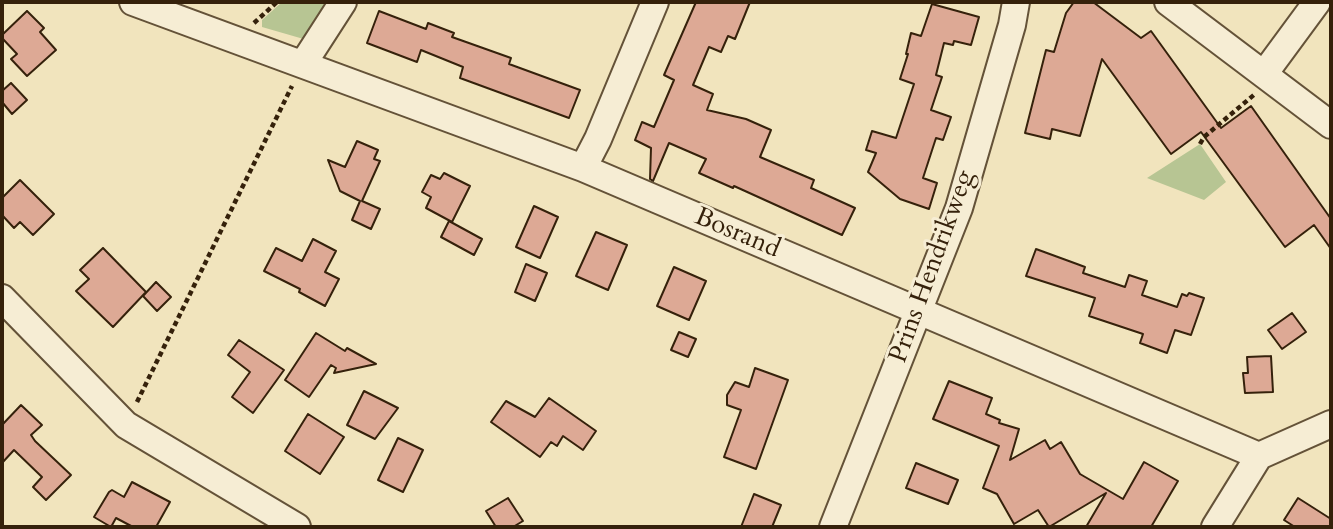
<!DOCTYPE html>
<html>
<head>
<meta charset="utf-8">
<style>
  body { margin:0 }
  #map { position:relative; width:1333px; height:529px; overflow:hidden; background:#f1e4bd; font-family:Cardo,serif }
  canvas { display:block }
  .frame { position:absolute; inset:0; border:4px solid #35210b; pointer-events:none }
</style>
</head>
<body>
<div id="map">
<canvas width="1333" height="529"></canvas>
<div class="frame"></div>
</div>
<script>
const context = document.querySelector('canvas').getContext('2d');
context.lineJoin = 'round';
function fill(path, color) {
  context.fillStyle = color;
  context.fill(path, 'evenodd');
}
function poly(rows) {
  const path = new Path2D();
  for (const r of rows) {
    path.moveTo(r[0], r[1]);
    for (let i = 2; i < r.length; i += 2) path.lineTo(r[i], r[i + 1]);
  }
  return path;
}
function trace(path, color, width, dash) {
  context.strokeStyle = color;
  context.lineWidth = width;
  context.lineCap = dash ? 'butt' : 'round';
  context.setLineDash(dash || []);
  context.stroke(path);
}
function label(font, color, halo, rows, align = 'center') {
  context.font = font + ' Cardo,serif';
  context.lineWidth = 6;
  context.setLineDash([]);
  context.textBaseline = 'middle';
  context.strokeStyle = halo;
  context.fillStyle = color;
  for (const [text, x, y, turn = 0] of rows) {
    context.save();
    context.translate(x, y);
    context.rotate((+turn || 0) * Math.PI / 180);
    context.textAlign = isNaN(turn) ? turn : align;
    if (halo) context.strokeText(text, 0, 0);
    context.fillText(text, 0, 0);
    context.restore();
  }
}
fill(poly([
  [282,2,333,2,307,40,262,27,262,20],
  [1200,144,1226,182,1204,200,1147,178]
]), '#b7c593');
const building = poly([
  [696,2,750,2,735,39,728,36,721,52,709,47,693,85,713,94,707,110,746,119,771,130,760,157,814,180,811,188,855,208,842,235,734,186,733,188,699,173,706,159,669,143,653,181,650,179,651,148,635,140,642,122,654,127,674,80,664,75,696,2],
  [1074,2,1093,2,1141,38,1151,31,1221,128,1251,106,1331,219,1331,249,1314,225,1285,247,1201,132,1171,154,1102,59,1080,136,1052,129,1050,139,1025,133,1046,50,1054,52,1066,13,1074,2],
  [932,4,979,17,971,45,954,41,953,45,944,43,936,75,942,77,931,110,951,117,943,140,936,138,923,178,937,183,929,209,900,199,868,172,876,153,866,150,872,131,896,138,914,84,900,79,908,54,906,54,911,33,921,36,932,4],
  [27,11,44,28,40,32,56,50,27,76,11,59,17,54,2,38,2,35,27,11],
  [379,11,426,29,428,23,454,33,452,37,511,58,509,64,580,90,569,118,460,78,463,67,421,50,417,62,367,43,379,11],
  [11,83,27,100,12,114,2,102,2,91,11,83],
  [357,141,378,150,374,159,380,161,362,201,380,209,371,229,352,220,360,201,340,191,328,160,345,167,357,141],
  [444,173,470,186,452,222,426,208,431,197,422,192,431,175,440,179,444,173],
  [20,180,54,214,33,235,20,222,14,228,2,215,2,198,20,180],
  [534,206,558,217,540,258,516,247,534,206],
  [449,221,482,239,474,255,441,237,449,221],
  [596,232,627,245,608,290,576,276,596,232],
  [313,239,336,251,325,272,339,279,325,306,299,292,300,289,264,271,276,248,302,261,313,239],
  [103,248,146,292,113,327,76,291,89,279,80,270,103,248],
  [1036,249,1077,264,1085,267,1083,273,1125,287,1129,275,1147,281,1142,295,1177,307,1182,294,1187,296,1189,293,1204,298,1191,335,1175,330,1167,353,1140,343,1143,334,1089,316,1095,298,1026,276,1036,249],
  [526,264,547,273,535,301,515,292,526,264],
  [674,267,706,281,689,320,657,306,674,267],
  [156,282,171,297,157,311,143,296,156,282],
  [1292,313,1306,332,1282,349,1268,330,1292,313],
  [679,332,696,339,688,357,671,350,679,332],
  [316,333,345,351,347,348,376,364,334,373,336,368,331,365,309,397,285,380,316,333],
  [239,340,284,370,253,413,232,397,250,372,228,355,239,340],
  [1271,356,1273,392,1245,393,1243,373,1248,373,1247,357,1271,356],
  [755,368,788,380,756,469,724,457,741,410,727,405,727,395,735,382,749,387,755,368],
  [949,381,992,398,986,414,1000,420,999,423,1019,429,1010,460,1045,440,1050,449,1061,442,1080,474,1123,499,1144,462,1178,481,1151,527,1086,527,1106,493,1049,527,1038,510,1014,524,997,494,983,488,999,446,933,419,949,381],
  [364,391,398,408,375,439,347,425,364,391],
  [549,398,596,431,583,450,563,436,557,446,551,442,540,457,491,422,506,401,535,417,549,398],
  [21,405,42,425,31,435,35,441,71,475,46,500,33,487,42,477,14,450,2,463,2,425,21,405],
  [308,414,344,437,320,474,285,451,308,414],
  [398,438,423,450,403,492,378,480,398,438],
  [916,463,958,480,948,504,906,488,916,463],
  [132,482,170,502,156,527,133,527,116,518,111,527,94,517,109,492,112,490,124,497,132,482],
  [754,494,781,505,772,527,741,527,754,494],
  [508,498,523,521,513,527,496,527,486,511,508,498],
  [1298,498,1331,519,1331,527,1295,527,1284,520,1298,498]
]);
fill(building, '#dda995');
trace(building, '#35210b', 2);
const street = poly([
  [133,2,583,168,1259,456,1331,424],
  [1168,2,1331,125],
  [303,64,343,2],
  [1264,74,1317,2],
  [583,168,598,139,655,2],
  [2,298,126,425,297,527],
  [833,527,959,208,1012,25,1016,2],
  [1215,527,1259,456]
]);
trace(street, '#645238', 30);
trace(poly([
  [254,23,277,2],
  [1200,144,1204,137,1255,94],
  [137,402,292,86]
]), '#35210b', 4.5, [5, 3.5]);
trace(street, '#f6edd4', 26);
label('26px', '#35210b', '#f6edd4', [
  ["Bosrand",737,234,23],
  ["Prins Hendrikweg",933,267,-70]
]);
</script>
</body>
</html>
